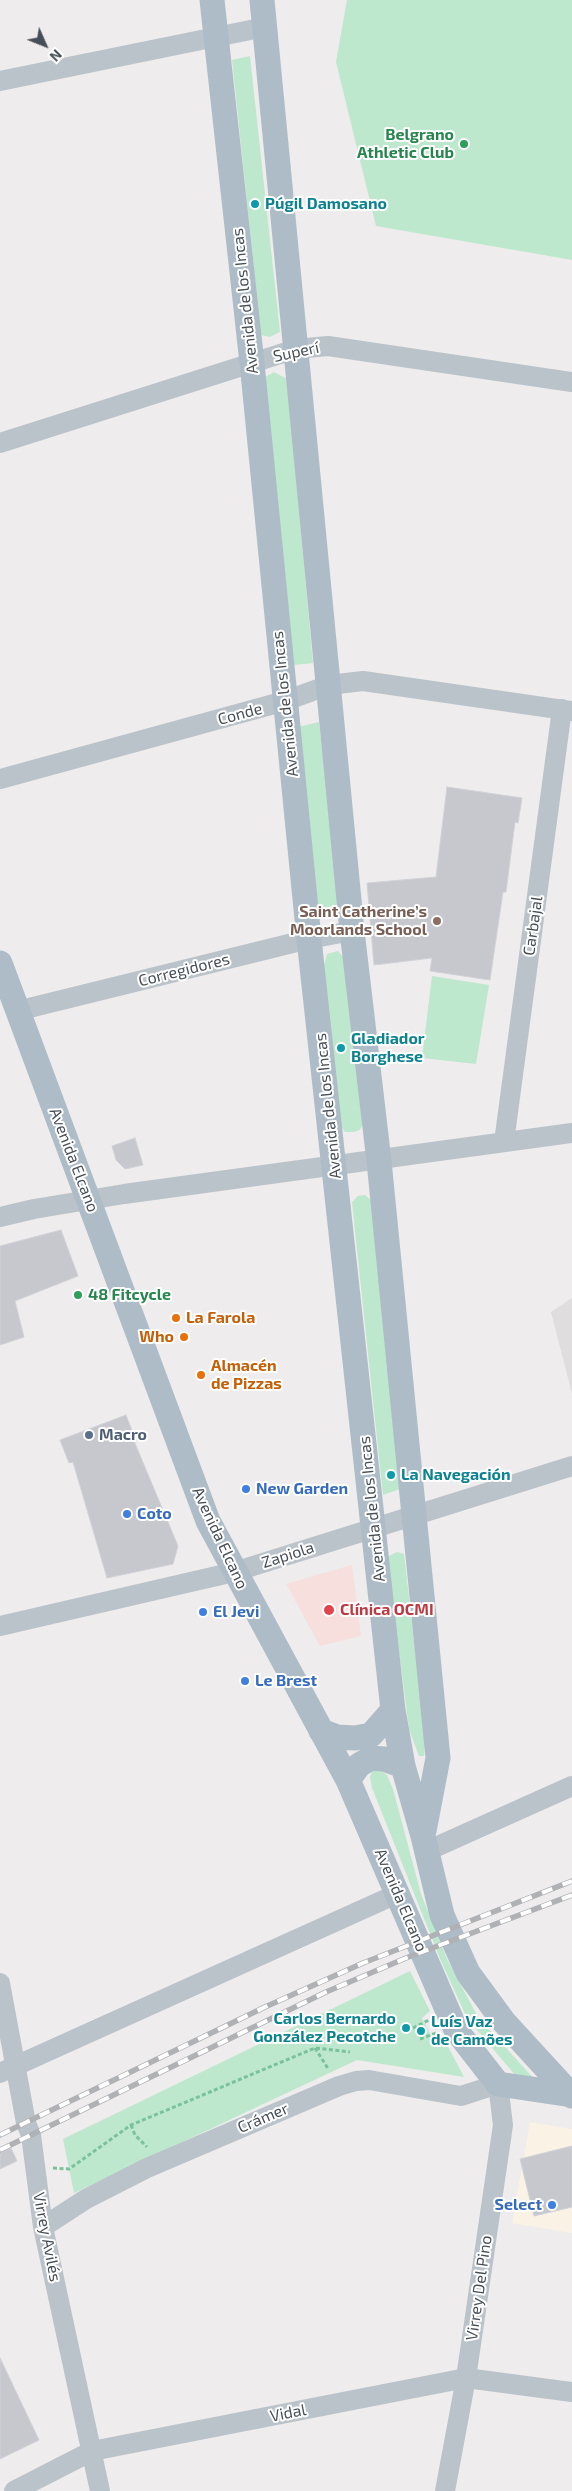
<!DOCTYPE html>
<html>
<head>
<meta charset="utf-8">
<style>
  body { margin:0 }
  #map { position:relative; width:572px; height:2491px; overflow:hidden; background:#eeecec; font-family:"Exo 2",sans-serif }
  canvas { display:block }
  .north { position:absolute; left:20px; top:20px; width:50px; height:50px; -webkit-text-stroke:4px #fff; paint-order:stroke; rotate:134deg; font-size:14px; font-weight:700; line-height:20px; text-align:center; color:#464f57 }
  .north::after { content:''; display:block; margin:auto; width:18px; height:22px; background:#464f57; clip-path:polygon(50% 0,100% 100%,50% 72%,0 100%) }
</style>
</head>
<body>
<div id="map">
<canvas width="572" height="2491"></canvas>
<div class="north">N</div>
</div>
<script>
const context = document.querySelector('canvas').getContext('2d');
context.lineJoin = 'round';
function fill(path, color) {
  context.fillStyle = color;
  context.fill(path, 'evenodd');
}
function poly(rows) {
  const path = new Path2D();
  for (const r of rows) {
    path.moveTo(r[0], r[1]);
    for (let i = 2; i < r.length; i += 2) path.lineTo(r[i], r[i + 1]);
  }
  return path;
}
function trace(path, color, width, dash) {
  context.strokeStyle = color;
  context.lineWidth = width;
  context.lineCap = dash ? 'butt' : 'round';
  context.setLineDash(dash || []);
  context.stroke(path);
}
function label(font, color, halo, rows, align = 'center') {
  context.font = font + ' "Exo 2",sans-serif';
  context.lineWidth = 4;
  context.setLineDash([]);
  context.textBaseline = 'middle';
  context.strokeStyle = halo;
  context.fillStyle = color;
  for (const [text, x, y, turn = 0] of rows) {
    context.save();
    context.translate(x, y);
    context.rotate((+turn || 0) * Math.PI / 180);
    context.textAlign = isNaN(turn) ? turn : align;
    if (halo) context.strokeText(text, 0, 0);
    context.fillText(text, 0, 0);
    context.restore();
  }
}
fill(poly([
  [530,2122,572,2129,572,2233,512,2223]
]), '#f9f2e5');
fill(poly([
  [572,1298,572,1394,551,1312]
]), '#dfdddd');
fill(poly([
  [352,1565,361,1636,320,1646,286,1584]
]), '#f7dfdd');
fill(poly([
  [347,0,572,0,572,260,376,226,336,62],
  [250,56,280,332,270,337,261,335,232,60],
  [274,372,287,379,313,663,294,665,265,377],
  [319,722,339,906,327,914,315,909,298,727],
  [338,951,343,957,364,1121,360,1130,354,1132,345,1132,341,1126,323,970,327,954],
  [432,976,489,985,476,1064,422,1058],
  [365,1195,373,1202,403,1488,383,1495,352,1202,358,1196],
  [397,1552,404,1554,425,1735,424,1756,419,1756,409,1729,387,1557],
  [372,1771,381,1771,387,1775,393,1789,421,1894,447,1959,478,2017,536,2081,515,2075,467,2018,441,1961,372,1788,370,1777],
  [410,1971,430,2011,422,2018,424,2022,433,2039,443,2037,464,2077,357,2060,74,2193,63,2139]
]), '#bee8cd');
const building = poly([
  [447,787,522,798,518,823,515,822,506,892,503,892,490,980,430,971,432,958,374,965,367,883,436,877,447,787],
  [135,1138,143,1165,125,1169,116,1160,112,1146,135,1138],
  [61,1230,78,1276,15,1301,24,1337,0,1345,0,1246,61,1230],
  [126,1415,136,1441,134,1441,178,1546,173,1564,107,1578,73,1462,69,1463,60,1440,126,1415],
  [572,2146,572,2207,534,2216,520,2159,572,2146],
  [11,2148,17,2161,0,2169,0,2153,11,2148],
  [0,2358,39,2440,0,2459,0,2358]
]);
fill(building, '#c7c8ce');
trace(building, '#d0d2d7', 1);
trace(poly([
  [413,2028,429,2020],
  [420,2039,436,2033],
  [315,2048,329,2070],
  [131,2125,135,2135,147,2147],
  [53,2168,69,2169,131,2125,315,2048,350,2052]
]), '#7ac29c', 3, [4, 2.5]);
trace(poly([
  [0,81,265,27],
  [0,443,296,349,328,346,572,382],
  [0,779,285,701,329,685,363,681,572,711],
  [17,1011,309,939,352,931],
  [504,1142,562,709],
  [0,1217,34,1209,124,1194,572,1133],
  [0,1626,234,1572,572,1466],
  [427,1851,572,1786],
  [0,1983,26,2123,31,2135,43,2227,100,2491],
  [0,2073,399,1893],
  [43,2227,86,2199,147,2168,339,2086,356,2081,369,2080,461,2096,498,2084,503,2125,466,2378,445,2491],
  [14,2491,92,2451,466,2378,572,2392]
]), '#bbc3ca', 20);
trace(poly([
  [212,0,252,363,309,939,393,1710,403,1766,423,1836,442,1915,468,1973,504,2022,572,2096],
  [262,0,352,931,379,1161,438,1758,424,1831],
  [0,963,208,1521,348,1780,456,2030,498,2084,572,2095],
  [321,1731,337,1737,355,1738,371,1735,393,1710],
  [348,1780,359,1765,371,1758,384,1759,403,1766]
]), '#aebcc8', 25);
const rail = poly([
  [0,2135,265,2007,363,1963,572,1881],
  [0,2150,326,1992,406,1958,572,1895]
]);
trace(rail, '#afb1b5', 5.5);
trace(rail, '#fff', 4, [11]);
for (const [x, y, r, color] of [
  [464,144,5,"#2e9e5b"],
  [255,204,5,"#0f9aa8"],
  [437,921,5,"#8d6e63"],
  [341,1048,5,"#0f9aa8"],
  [78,1295,5,"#2e9e5b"],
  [176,1318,5,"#e8710a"],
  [184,1337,5,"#e8710a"],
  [201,1375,5,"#e8710a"],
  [89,1435,5,"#5c6f8a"],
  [391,1475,5,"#0f9aa8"],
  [246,1489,5,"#3f7fe0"],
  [127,1514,5,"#3f7fe0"],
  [329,1610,6,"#e0444e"],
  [203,1612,5,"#3f7fe0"],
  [245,1681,5,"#3f7fe0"],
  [406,2028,5,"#0f9aa8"],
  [421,2031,5,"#0f9aa8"],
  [552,2205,5,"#3f7fe0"]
]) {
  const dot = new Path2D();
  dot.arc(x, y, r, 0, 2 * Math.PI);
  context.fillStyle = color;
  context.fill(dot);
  trace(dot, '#fff', 2);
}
label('bold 16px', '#27864d', '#fff', [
  ["Belgrano",454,135],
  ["Athletic Club",454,153],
  ["48 Fitcycle",88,1295,"left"]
], 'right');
label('bold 16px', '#0d838f', '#fff', [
  ["Púgil Damosano",265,204],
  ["Gladiador",351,1039],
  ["Borghese",351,1057],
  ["La Navegación",401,1475],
  ["Carlos Bernardo",396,2019,"right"],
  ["González Pecotche",396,2037,"right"],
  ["Luís Vaz",431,2022],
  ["de Camões",431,2040]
], 'left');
label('16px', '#464f57', '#fff', [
  ["Avenida de los Incas",245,301,-96],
  ["Superí",296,352,-12],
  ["Avenida de los Incas",285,704,-96],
  ["Conde",240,714,-15],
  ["Carbajal",533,926,-82],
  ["Corregidores",184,970,-14],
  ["Avenida de los Incas",328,1106,-96],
  ["Avenida Elcano",74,1160,69],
  ["Avenida de los Incas",372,1509,-96],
  ["Avenida Elcano",220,1538,65],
  ["Zapiola",288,1555,-18],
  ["Avenida Elcano",401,1900,67],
  ["Crámer",263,2118,-23],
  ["Virrey Avilés",47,2237,79],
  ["Virrey Del Pino",479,2288,-82],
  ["Vidal",288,2413,-11]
]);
label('bold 16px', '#785e54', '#fff', [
  ["Saint Catherine’s",427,912],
  ["Moorlands School",427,930]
], 'right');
label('bold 16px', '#c56008', '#fff', [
  ["La Farola",186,1318],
  ["Who",174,1337,"right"],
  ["Almacén",211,1366],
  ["de Pizzas",211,1384]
], 'left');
label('bold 16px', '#4e5e75', '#fff', [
  ["Macro",99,1435]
], 'left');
label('bold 16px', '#366cbe', '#fff', [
  ["New Garden",256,1489],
  ["Coto",137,1514],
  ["El Jevi",213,1612],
  ["Le Brest",255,1681],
  ["Select",542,2205,"right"]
], 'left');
label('bold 16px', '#be3a42', '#fff', [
  ["Clínica OCMI",340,1610]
], 'left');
</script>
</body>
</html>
